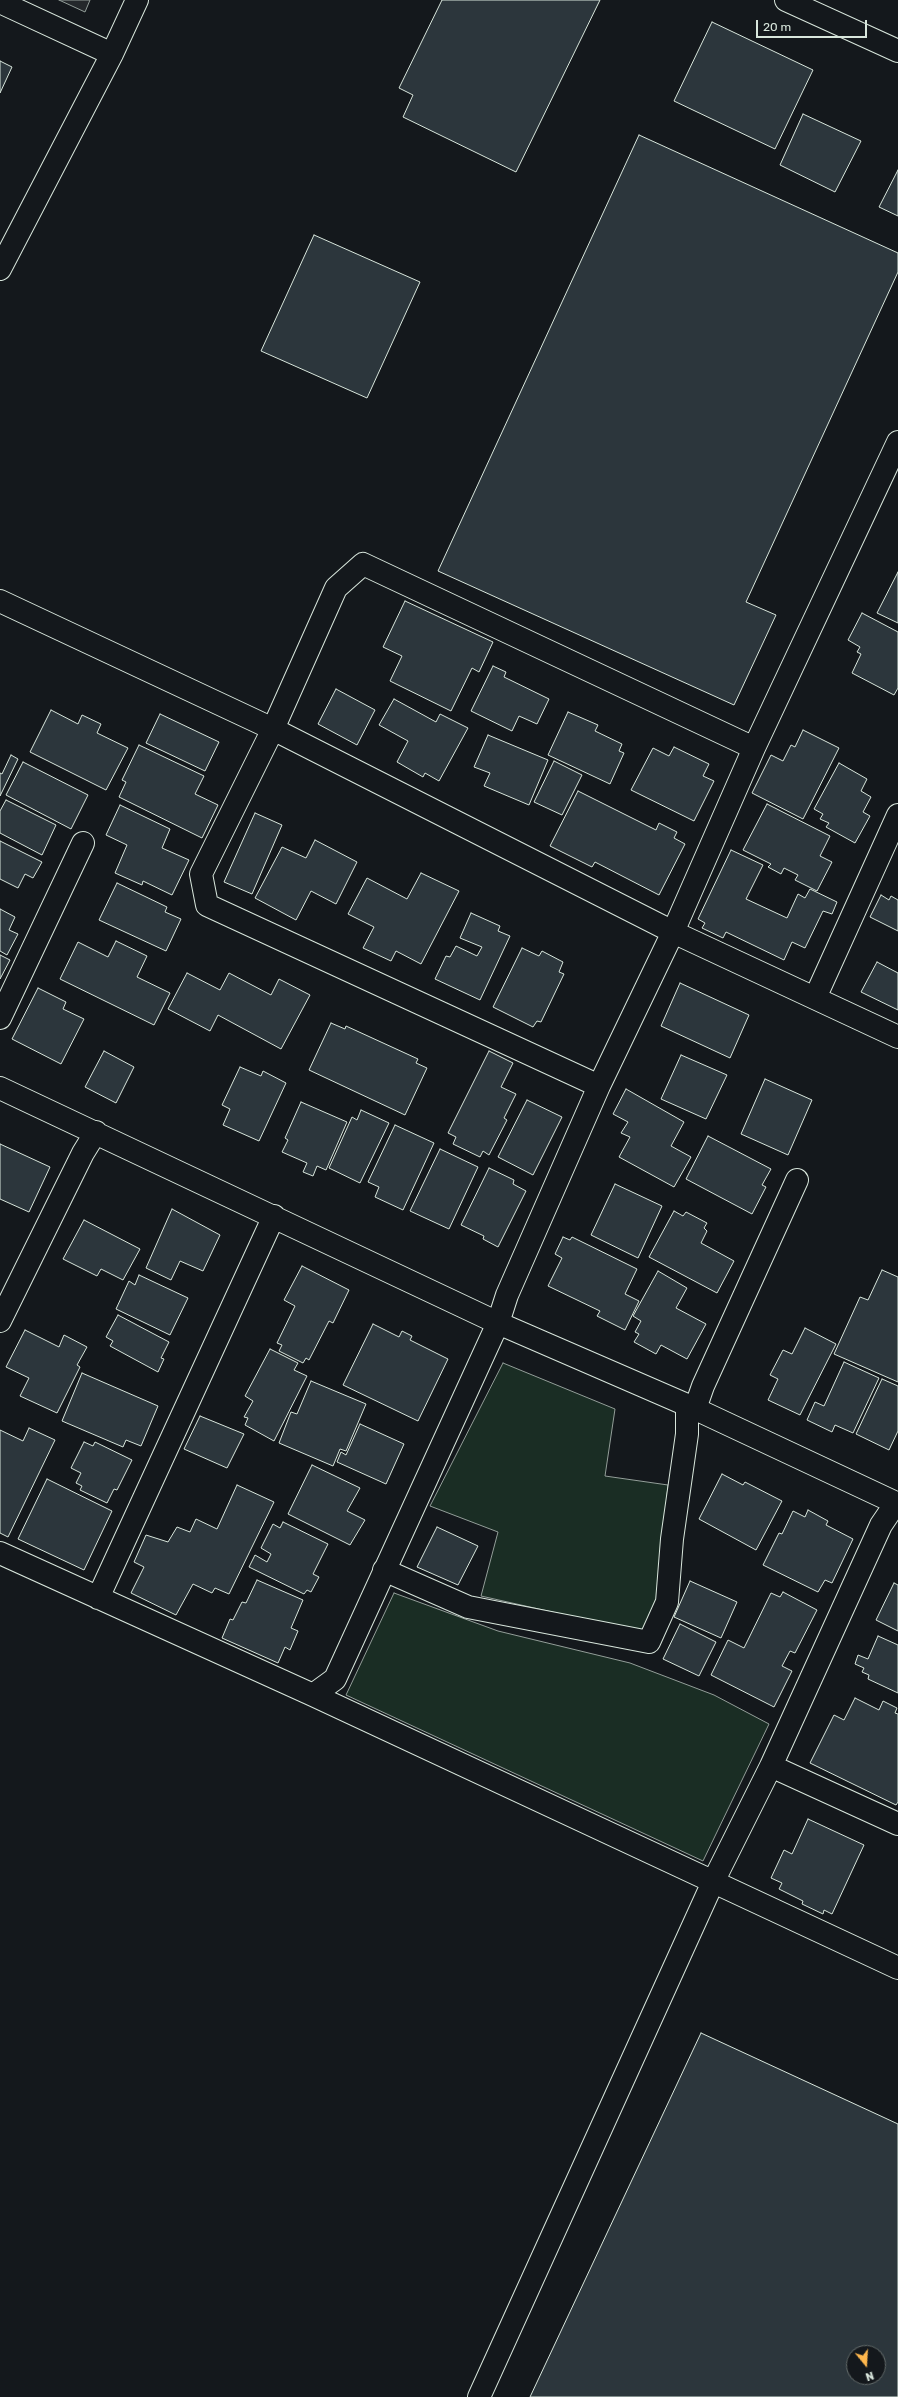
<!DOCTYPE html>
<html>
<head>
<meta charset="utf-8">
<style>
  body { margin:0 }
  #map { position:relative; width:898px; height:2397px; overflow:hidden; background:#14181c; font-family:Rubik,sans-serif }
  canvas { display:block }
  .north { position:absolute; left:846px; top:2345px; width:40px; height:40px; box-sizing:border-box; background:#14181c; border:1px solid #626a69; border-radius:50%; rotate:162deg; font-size:11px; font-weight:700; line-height:16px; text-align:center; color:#d8e6dc }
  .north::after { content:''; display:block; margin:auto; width:14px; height:18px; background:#ffb74d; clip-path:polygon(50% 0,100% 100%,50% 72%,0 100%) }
  .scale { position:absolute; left:756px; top:20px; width:111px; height:18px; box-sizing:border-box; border:2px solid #d8e6dc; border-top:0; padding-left:5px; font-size:12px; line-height:14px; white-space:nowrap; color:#d8e6dc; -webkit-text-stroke:3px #14181c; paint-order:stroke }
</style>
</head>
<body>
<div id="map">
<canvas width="898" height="2397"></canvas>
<div class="north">N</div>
<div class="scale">20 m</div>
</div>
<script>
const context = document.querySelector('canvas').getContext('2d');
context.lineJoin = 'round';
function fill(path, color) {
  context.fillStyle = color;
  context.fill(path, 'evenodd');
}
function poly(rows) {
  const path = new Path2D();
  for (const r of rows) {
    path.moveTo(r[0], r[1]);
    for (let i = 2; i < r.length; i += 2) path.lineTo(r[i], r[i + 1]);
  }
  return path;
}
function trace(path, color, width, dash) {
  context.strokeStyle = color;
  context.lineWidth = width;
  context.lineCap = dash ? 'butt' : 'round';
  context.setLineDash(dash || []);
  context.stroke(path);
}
const green = poly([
  [503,1363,615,1409,605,1476,668,1485,657,1601,641,1632,481,1596,498,1532,430,1506,503,1363],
  [394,1593,498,1631,630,1663,714,1695,769,1724,703,1861,346,1695,394,1593]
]);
fill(green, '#1a2d24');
trace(green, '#939e99', 1);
const parking = poly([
  [59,0,90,0,85,12,59,0]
]);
fill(parking, '#24282b');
trace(parking, '#939e99', 1);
const building = poly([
  [442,0,600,0,516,172,403,117,413,95,399,88,442,0],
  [712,22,813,70,775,149,674,101,712,22],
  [0,61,12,67,0,93,0,61],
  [803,114,861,141,835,192,780,165,803,114],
  [639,135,898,253,898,272,746,602,776,615,734,705,438,571,639,135],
  [898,170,898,216,879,207,898,170],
  [314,235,420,282,367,398,261,351,314,235],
  [898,572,898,623,877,613,898,572],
  [405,601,493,642,479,672,472,668,451,711,390,681,402,656,383,647,405,601],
  [862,613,898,632,898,688,894,695,852,673,861,654,857,652,860,647,848,640,862,613],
  [493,666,506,672,504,677,549,699,537,724,519,716,512,731,471,711,493,666],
  [336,689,375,710,357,745,318,724,336,689],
  [394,699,436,722,440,714,468,728,439,781,425,773,423,777,397,762,408,741,379,725,394,699],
  [51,710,78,724,82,715,101,724,97,733,128,748,106,790,30,752,51,710],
  [568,712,598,725,595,731,622,744,619,751,624,753,610,784,548,755,568,712],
  [160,714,219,742,205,771,146,743,160,714],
  [803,730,839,748,803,819,752,793,771,755,783,761,791,745,795,747,803,730],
  [488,735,548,760,529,805,484,786,490,773,474,767,488,735],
  [139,745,204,776,195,794,218,805,202,838,119,797,126,782,122,780,139,745],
  [674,747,709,764,703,776,714,781,694,821,631,790,653,748,669,756,674,747],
  [11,755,18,759,0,796,0,773,2,774,11,755],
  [554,761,582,775,562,815,534,802,554,761],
  [23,762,88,795,71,829,6,795,23,762],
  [839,763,867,779,861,791,871,797,863,812,870,816,855,843,826,827,829,823,820,819,823,814,814,809,839,763],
  [578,791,656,830,659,823,677,832,674,838,685,844,659,895,595,862,592,867,550,846,578,791],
  [6,800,56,825,42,855,0,833,0,811,6,800],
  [767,804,830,836,820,856,832,862,817,891,795,880,798,875,784,868,781,874,768,867,771,864,743,850,767,804],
  [120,805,170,829,162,848,189,860,172,895,143,881,142,885,115,873,127,845,106,835,120,805],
  [255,813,282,825,252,894,224,882,255,813],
  [315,840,357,862,336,904,311,891,296,920,255,898,282,847,306,858,315,840],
  [0,841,42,862,33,878,25,874,18,888,0,879,0,841],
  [731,850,763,865,746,899,787,918,798,894,805,898,810,889,837,902,832,914,823,911,805,948,792,942,784,960,726,932,723,938,702,928,705,923,698,919,731,850],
  [421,873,459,891,421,964,396,951,391,961,363,948,374,927,348,914,367,878,407,899,421,873],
  [117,883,167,907,165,912,181,919,166,951,99,920,117,883],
  [881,895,889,900,891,896,898,900,898,931,870,917,881,895],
  [0,909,15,917,9,930,18,934,7,955,0,951,0,909],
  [471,913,500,926,498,931,510,936,480,1000,435,979,446,956,450,957,456,946,477,956,482,947,460,938,471,913],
  [116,941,147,956,137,977,170,993,154,1025,60,979,78,942,108,957,116,941],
  [522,948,539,956,542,951,563,962,559,972,564,974,541,1022,537,1021,533,1027,493,1007,522,948],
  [0,955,10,960,0,979,0,955],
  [877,962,898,973,898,1010,861,992,877,962],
  [187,973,220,990,229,973,271,995,279,979,310,995,281,1049,218,1015,210,1031,168,1009,187,973],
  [680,983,749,1015,730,1058,661,1026,680,983],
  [38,988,66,1002,63,1009,84,1019,61,1064,12,1039,38,988],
  [331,1023,345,1029,346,1026,418,1059,416,1063,427,1068,405,1115,309,1070,331,1023],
  [104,1051,134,1067,116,1103,85,1087,104,1051],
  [489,1051,513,1063,501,1087,516,1094,504,1118,507,1120,489,1155,483,1151,480,1157,453,1144,456,1137,448,1133,489,1051],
  [681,1055,727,1075,706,1119,661,1099,681,1055],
  [240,1067,261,1076,263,1071,286,1083,259,1141,223,1125,230,1109,222,1105,240,1067],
  [765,1079,812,1100,788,1155,741,1134,765,1079],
  [626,1089,684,1122,671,1146,691,1157,674,1187,619,1157,630,1137,621,1133,628,1122,613,1114,626,1089],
  [527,1100,562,1117,533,1175,498,1157,527,1100],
  [301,1102,347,1122,326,1170,317,1166,313,1176,303,1172,307,1163,282,1152,288,1140,285,1138,301,1102],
  [361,1110,389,1123,360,1183,329,1168,352,1117,357,1120,361,1110],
  [395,1125,434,1143,403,1210,375,1197,379,1187,368,1182,395,1125],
  [708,1136,771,1169,762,1185,766,1187,752,1214,686,1179,708,1136],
  [0,1144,50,1167,29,1212,0,1199,0,1144],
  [440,1149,478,1167,449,1229,410,1211,440,1149],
  [489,1168,514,1180,513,1184,526,1191,498,1247,483,1239,484,1236,461,1225,489,1168],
  [615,1184,662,1206,638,1258,591,1235,615,1184],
  [172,1209,220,1235,203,1271,180,1261,171,1280,146,1268,172,1209],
  [674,1211,683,1216,686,1212,707,1223,704,1228,707,1231,701,1243,734,1261,717,1293,649,1257,674,1211],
  [84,1220,140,1249,123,1280,101,1269,97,1276,63,1259,84,1220],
  [563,1237,570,1240,572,1237,637,1269,625,1294,639,1301,625,1330,597,1316,600,1311,548,1286,562,1258,555,1254,563,1237],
  [302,1266,349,1290,333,1323,329,1321,309,1360,306,1358,303,1363,279,1351,282,1345,277,1343,295,1306,284,1300,302,1266],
  [882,1270,898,1277,898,1382,834,1354,860,1297,868,1300,882,1270],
  [658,1271,687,1288,676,1308,706,1324,687,1359,661,1345,656,1354,634,1342,639,1334,635,1332,641,1321,633,1316,658,1271],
  [139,1275,188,1298,170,1335,116,1309,129,1281,135,1285,139,1275],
  [118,1315,169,1342,161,1358,164,1359,158,1372,110,1346,113,1341,106,1337,118,1315],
  [373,1324,399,1337,402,1331,412,1336,410,1340,448,1359,418,1421,343,1385,373,1324],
  [805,1328,836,1344,800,1415,768,1400,778,1379,770,1375,783,1350,792,1354,805,1328],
  [25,1330,59,1347,64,1335,87,1347,77,1365,80,1367,57,1413,20,1396,29,1378,6,1367,25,1330],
  [270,1349,298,1363,294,1370,307,1376,274,1441,245,1425,248,1418,244,1417,253,1401,245,1396,270,1349],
  [844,1362,879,1378,853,1433,835,1425,832,1432,807,1420,815,1402,824,1406,844,1362],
  [82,1373,158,1406,141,1446,126,1440,123,1447,62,1421,82,1373],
  [882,1379,898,1386,898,1431,889,1450,856,1434,882,1379],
  [311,1381,366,1404,346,1451,340,1449,333,1466,279,1443,291,1412,297,1414,311,1381],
  [200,1416,244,1434,227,1468,184,1449,200,1416],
  [360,1424,404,1444,386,1484,337,1462,341,1452,346,1455,360,1424],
  [29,1428,55,1440,8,1537,0,1533,0,1430,23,1441,29,1428],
  [84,1442,93,1446,95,1442,132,1460,117,1490,114,1489,107,1503,80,1490,82,1486,76,1483,81,1473,71,1468,84,1442],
  [312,1465,360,1488,347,1511,365,1520,350,1545,288,1514,312,1465],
  [722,1474,743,1485,745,1482,782,1501,756,1550,699,1519,722,1474],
  [47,1479,112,1511,84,1570,18,1539,47,1479],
  [237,1485,274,1502,229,1594,215,1588,212,1593,193,1584,176,1615,131,1593,144,1567,134,1562,146,1535,168,1542,177,1527,190,1532,196,1519,217,1529,237,1485],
  [808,1510,828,1521,826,1525,853,1539,832,1583,825,1580,818,1592,763,1565,779,1533,782,1534,793,1511,805,1517,808,1510],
  [283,1522,328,1544,313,1574,319,1577,311,1592,307,1590,304,1594,249,1567,255,1555,267,1562,271,1554,261,1548,273,1524,280,1528,283,1522],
  [437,1527,478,1546,458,1585,417,1567,437,1527],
  [257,1580,303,1600,291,1628,298,1631,290,1650,285,1647,278,1663,222,1638,230,1619,233,1620,242,1602,246,1603,257,1580],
  [690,1581,737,1602,721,1638,674,1617,690,1581],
  [894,1583,898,1585,898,1631,876,1620,894,1583],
  [783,1592,817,1610,795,1653,790,1651,782,1666,792,1671,774,1707,711,1675,728,1640,744,1648,771,1593,780,1597,783,1592],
  [680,1624,716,1642,699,1676,663,1659,680,1624],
  [878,1636,898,1645,898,1693,868,1679,869,1675,862,1672,864,1668,855,1664,858,1655,868,1659,878,1636],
  [855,1698,879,1710,883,1701,897,1708,895,1713,898,1714,898,1802,896,1805,810,1763,834,1715,844,1720,855,1698],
  [808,1819,864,1845,832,1914,824,1910,823,1914,802,1904,803,1901,779,1889,782,1883,771,1878,784,1850,792,1854,808,1819],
  [701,2033,898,2124,898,2397,530,2397,701,2033],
  [854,2353,878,2353,878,2377,854,2377,854,2353]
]);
fill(building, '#2c363c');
trace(building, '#d8e6dc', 1);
const minor = poly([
  [0,2,112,54],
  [0,269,112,54,137,0],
  [0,601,273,729,673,932,898,1037],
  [815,998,898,815],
  [0,1018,83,843],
  [599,1086,207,905,201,874,273,729,336,588,363,564,754,748],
  [0,1088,498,1323,687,1405,898,1504],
  [0,1321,83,1153,96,1132],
  [695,1409,703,1386,797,1180],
  [0,1553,313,1695,898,1968],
  [384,1570,468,1607,649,1642,667,1602,672,1539,687,1434,687,1405],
  [98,1598,274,1216],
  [313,1695,335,1679,498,1323,507,1295,599,1086,673,932,754,748,898,442],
  [771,1766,898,1824],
  [479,2397,713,1882,771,1766,881,1525,896,1503]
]);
const major = poly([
  [786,0,898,51]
]);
trace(minor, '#d8e6dc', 24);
trace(major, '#d8e6dc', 24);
trace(minor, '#14181c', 22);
trace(major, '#14181c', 22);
</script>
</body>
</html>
